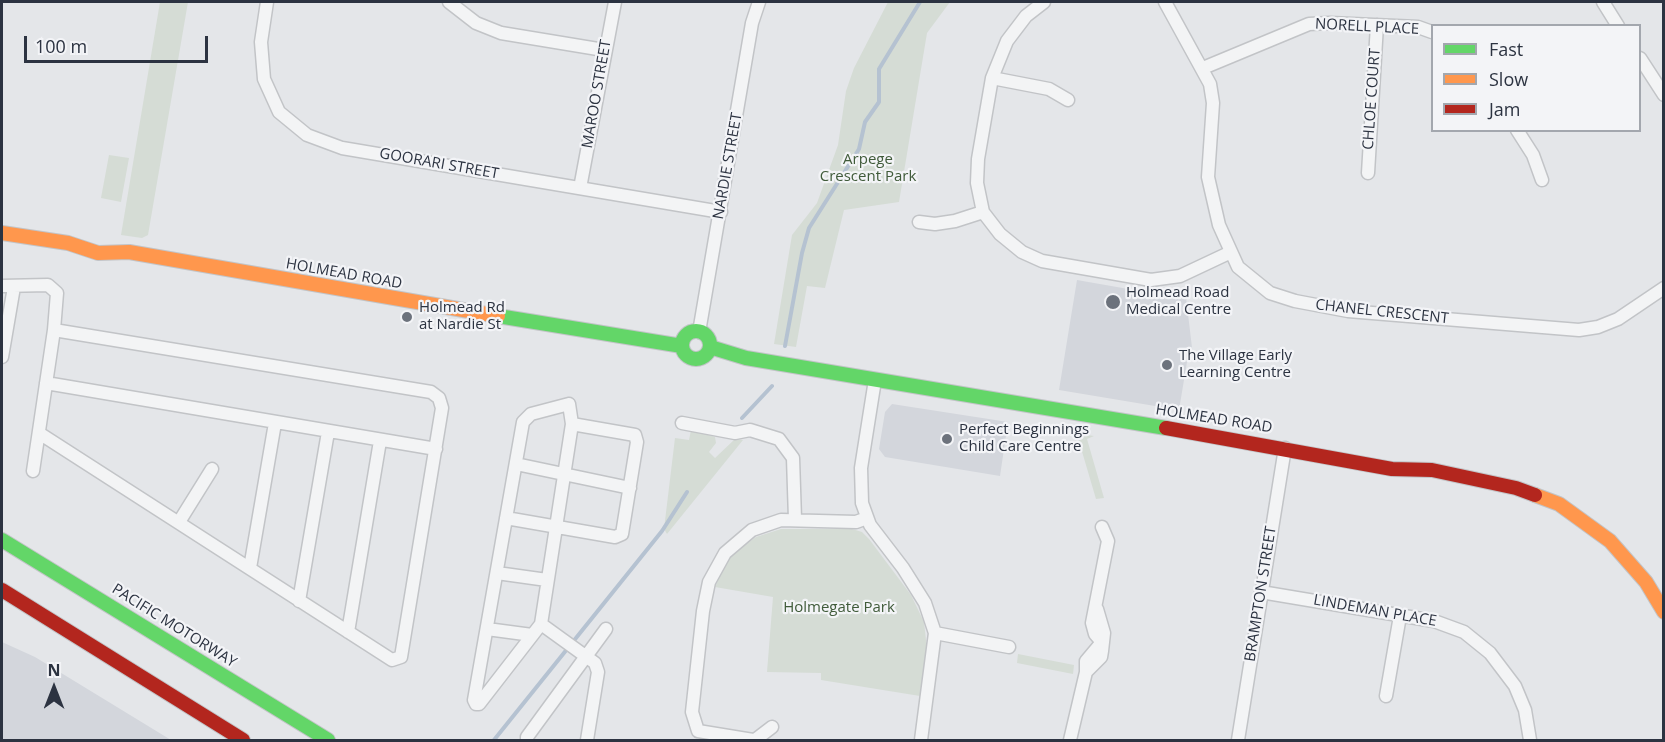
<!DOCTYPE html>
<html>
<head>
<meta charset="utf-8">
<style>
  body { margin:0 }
  #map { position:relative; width:1665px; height:742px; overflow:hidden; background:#e4e6e9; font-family:"Open Sans",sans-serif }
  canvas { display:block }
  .frame { position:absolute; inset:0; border:3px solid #2c3341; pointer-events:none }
  .legend { position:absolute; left:1431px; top:24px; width:210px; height:108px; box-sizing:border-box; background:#f3f4f7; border:2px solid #a3a7ae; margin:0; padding:8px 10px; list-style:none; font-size:18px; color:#2c3341 }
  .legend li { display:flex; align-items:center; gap:12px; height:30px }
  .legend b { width:30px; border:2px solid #a3a7ae }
  .north { position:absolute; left:24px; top:658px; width:60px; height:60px; -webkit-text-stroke:4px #f3f4f7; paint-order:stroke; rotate:0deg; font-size:16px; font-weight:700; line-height:24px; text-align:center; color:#2c3341 }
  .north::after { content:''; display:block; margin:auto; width:21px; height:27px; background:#2c3341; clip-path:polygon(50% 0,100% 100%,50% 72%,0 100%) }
  .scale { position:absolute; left:24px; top:36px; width:184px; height:27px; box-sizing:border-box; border:3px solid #2c3341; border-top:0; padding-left:8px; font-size:18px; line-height:21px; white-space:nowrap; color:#2c3341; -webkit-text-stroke:4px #f3f4f7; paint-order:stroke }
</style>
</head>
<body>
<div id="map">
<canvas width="1665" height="742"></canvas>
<div class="frame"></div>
<ul class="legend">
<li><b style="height:8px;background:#63d668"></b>Fast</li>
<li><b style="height:8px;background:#ff974d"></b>Slow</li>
<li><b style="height:8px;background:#b3261e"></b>Jam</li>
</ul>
<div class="north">N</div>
<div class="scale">100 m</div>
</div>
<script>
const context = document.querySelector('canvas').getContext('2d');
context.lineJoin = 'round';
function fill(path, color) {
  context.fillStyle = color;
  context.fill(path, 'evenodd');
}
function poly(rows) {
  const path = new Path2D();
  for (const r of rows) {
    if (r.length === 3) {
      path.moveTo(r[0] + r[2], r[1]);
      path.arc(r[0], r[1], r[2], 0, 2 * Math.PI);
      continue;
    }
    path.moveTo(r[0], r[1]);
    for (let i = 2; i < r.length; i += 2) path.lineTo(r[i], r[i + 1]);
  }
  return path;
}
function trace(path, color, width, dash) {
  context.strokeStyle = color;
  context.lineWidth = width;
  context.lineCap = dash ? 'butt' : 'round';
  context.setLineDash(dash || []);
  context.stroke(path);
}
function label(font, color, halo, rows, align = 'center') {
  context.font = font + ' "Open Sans",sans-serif';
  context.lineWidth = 4.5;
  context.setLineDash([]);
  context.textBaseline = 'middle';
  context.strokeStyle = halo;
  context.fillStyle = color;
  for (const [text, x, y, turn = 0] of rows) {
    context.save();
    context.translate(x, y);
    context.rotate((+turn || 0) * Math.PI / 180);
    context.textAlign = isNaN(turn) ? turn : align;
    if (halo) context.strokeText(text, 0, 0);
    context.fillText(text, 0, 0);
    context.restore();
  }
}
fill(poly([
  [1077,280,1151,293,1185,289,1193,356,1188,356,1179,410,1059,390],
  [892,404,1008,422,1000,476,885,457,879,449,885,412],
  [2,642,35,657,171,740,2,740]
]), '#d3d6dc');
fill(poly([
  [160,2,188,2,148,235,142,238,121,235],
  [888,2,950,2,927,33,899,202,844,210,825,288,807,286,796,347,774,344,792,235,817,203,838,145,846,91,854,68],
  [109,155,129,158,121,202,101,198],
  [691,430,715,437,716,443,709,452,715,458,735,439,743,440,667,534,664,529,675,438,689,440],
  [1072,433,1094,436,1087,439,1104,498,1096,499,1078,438],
  [781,529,852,529,862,532,869,539,911,595,924,622,927,649,920,696,821,680,821,673,767,672,773,597,715,587,729,557,756,537],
  [1018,654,1074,665,1073,674,1017,663]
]), '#d5dcd5');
trace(poly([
  [785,346,802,253,809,228,859,149,865,122,879,102,879,69,920,2],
  [742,418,772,386],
  [494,740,662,531,687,492]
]), '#b5c2d1', 4);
const street = poly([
  [267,2,261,42,264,79,279,112,307,135,342,148,721,212],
  [449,2,476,23,501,33,604,50],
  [1044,2,1026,16,1007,41,992,78,978,159,977,183,983,212,1000,234,1022,252,1042,261,1151,280,1180,276,1231,252],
  [1165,2,1210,84,1213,103,1208,177,1219,225,1238,267,1270,293,1295,301,1348,311,1579,330,1598,327,1618,319,1664,288],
  [1603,2,1618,26],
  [1640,58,1664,95],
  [1203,68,1309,24,1330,23,1418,27,1432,32],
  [992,78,1049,89,1068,100],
  [1517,130,1533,155,1542,180],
  [1368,173,1377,25],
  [580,188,615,2],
  [919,222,935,224,955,221,983,212],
  [2,286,48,285,57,293,54,330,33,471],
  [699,332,752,23,759,2],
  [2,357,14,287],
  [875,380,861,468,862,503,870,525,903,568,925,603,935,633,921,740],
  [46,383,436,449],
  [569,404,572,424,541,624,479,704,476,704,474,700,523,422,531,414,569,404],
  [682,423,735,433,750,430,779,439,793,458,795,519],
  [39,433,392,660,401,657,442,408,439,398,431,392,54,330],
  [516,464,630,488],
  [506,518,615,537,622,534,637,442,635,435,572,424],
  [179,522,212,469],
  [250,568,275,423],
  [497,573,547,580],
  [1261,592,1434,621,1464,632,1490,653,1515,686,1525,710,1530,740],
  [299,601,328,432],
  [541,624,595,663,598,672,587,740],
  [487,629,532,635],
  [348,632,380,441],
  [935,633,1009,647],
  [1086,672,1101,657,1102,651,1104,633,1097,609],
  [1386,696,1400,616],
  [698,731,692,712,703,611,709,582,725,553,752,530,781,520,856,522,867,518],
  [698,731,753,740],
  [527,740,527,737,606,629],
  [755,740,772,727],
  [1070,740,1086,672,1086,661,1102,642,1095,634,1092,623,1108,541,1102,527],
  [1238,740,1285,448]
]);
const fast = poly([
  [498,316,682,346],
  [696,345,14],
  [710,347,746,358,1166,428],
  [2,540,328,740]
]);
const slow = poly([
  [2,233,68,243,98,253,129,252,498,316],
  [1535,495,1559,504,1610,541,1646,582,1664,612]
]);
const jam = poly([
  [1166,428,1392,469,1432,470,1516,488,1535,495],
  [2,590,243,740]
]);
trace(street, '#c2c4c7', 15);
trace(fast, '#c2c4c7', 16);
trace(slow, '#c2c4c7', 16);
trace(jam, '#c2c4c7', 16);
trace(street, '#f3f4f5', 12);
trace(fast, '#63d668', 14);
trace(slow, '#ff974d', 14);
trace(jam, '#b3261e', 14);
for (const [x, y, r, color] of [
  [1113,302,8,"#6c727c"],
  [407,317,6,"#6c727c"],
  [1167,365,6,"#6c727c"],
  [947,439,6,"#6c727c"]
]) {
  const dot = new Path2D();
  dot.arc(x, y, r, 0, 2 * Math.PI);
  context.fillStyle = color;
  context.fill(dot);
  trace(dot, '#f3f4f7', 2);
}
label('15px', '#2c3341', '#f3f4f7', [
  ["NORELL PLACE",1367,27,3],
  ["MAROO STREET",597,94,-80],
  ["CHLOE COURT",1372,99,-86],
  ["GOORARI STREET",439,164,10],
  ["NARDIE STREET",728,166,-80],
  ["HOLMEAD ROAD",344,274,10],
  ["CHANEL CRESCENT",1382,312,6],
  ["HOLMEAD ROAD",1214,419,9],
  ["BRAMPTON STREET",1261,594,-81],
  ["LINDEMAN PLACE",1375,611,10],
  ["PACIFIC MOTORWAY",174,626,32]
]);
label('15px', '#405b3a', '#f3f4f7', [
  ["Arpege",868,160],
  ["Crescent Park",868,177],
  ["Holmegate Park",839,608]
]);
label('15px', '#2c3341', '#f3f4f7', [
  ["Holmead Road",1126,293],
  ["Medical Centre",1126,310],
  ["Holmead Rd",419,308],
  ["at Nardie St",419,325],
  ["The Village Early",1179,356],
  ["Learning Centre",1179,373],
  ["Perfect Beginnings",959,430],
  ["Child Care Centre",959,447]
], 'left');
</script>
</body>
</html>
